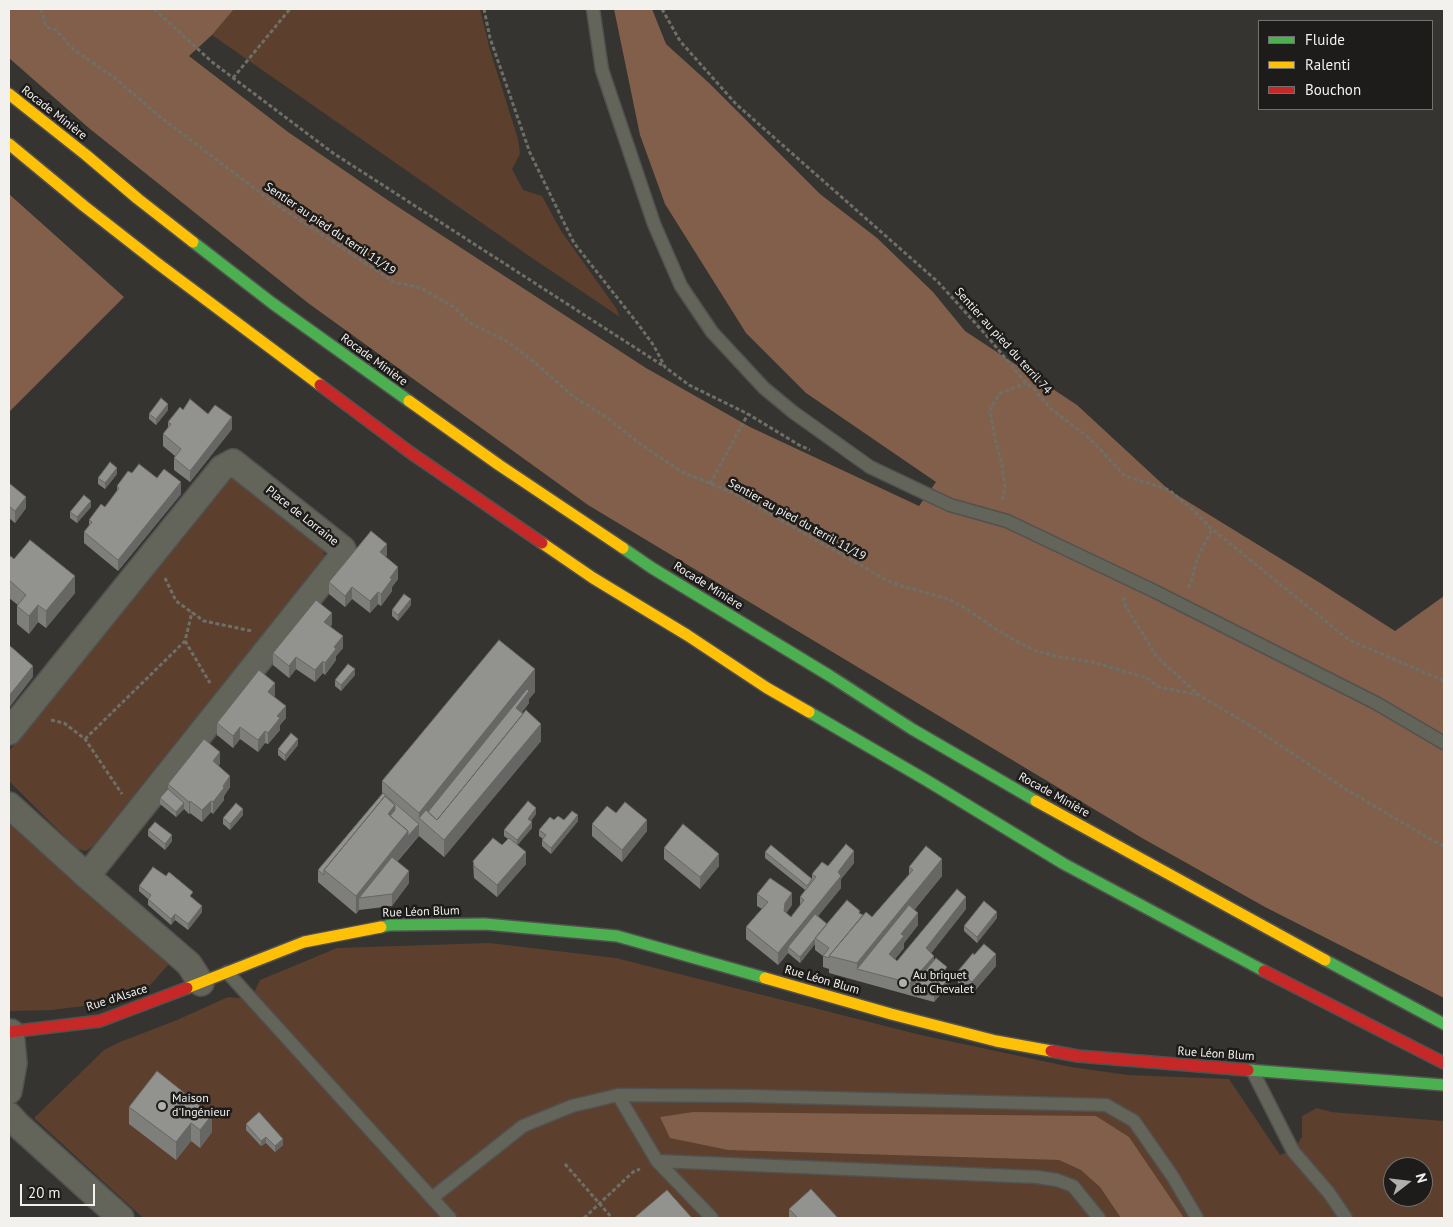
<!DOCTYPE html>
<html>
<head>
<meta charset="utf-8">
<style>
  body { margin:0 }
  #map { position:relative; width:1453px; height:1227px; overflow:hidden; background:#353430; font-family:"PT Sans",sans-serif }
  canvas { display:block }
  .frame { position:absolute; inset:0; border:10px solid #f2f1ee; pointer-events:none }
  .legend { position:absolute; left:1258px; top:20px; width:175px; height:90px; box-sizing:border-box; background:#1d1c1a; border:1px solid #72716f; margin:0; padding:6px 9px; list-style:none; font-size:15px; color:#f2f1ee }
  .legend li { display:flex; align-items:center; gap:10px; height:25px }
  .legend b { width:25px; border:1px solid #72716f }
  .north { position:absolute; left:1383px; top:1157px; width:50px; height:50px; box-sizing:border-box; background:#1d1c1a; border:1px solid #72716f; border-radius:50%; rotate:74deg; font-size:14px; font-weight:700; line-height:20px; text-align:center; color:#f2f1ee }
  .north::after { content:''; display:block; margin:auto; width:18px; height:22px; background:#b0afac; clip-path:polygon(50% 0,100% 100%,50% 72%,0 100%) }
  .scale { position:absolute; left:20px; top:1184px; width:75px; height:22px; box-sizing:border-box; border:2px solid #f2f1ee; border-top:0; padding-left:6px; font-size:15px; line-height:18px; white-space:nowrap; color:#f2f1ee; -webkit-text-stroke:4px #1d1c1a; paint-order:stroke }
</style>
</head>
<body>
<div id="map">
<canvas width="1453" height="1227"></canvas>
<div class="frame"></div>
<ul class="legend">
<li><b style="height:6px;background:#4caf50"></b>Fluide</li>
<li><b style="height:6px;background:#ffc107"></b>Ralenti</li>
<li><b style="height:6px;background:#c62828"></b>Bouchon</li>
</ul>
<div class="north">N</div>
<div class="scale">20 m</div>
</div>
<script>
const context = document.querySelector('canvas').getContext('2d');
context.lineJoin = 'round';
function fill(path, color) {
  context.fillStyle = color;
  context.fill(path, 'evenodd');
}
function poly(rows) {
  const path = new Path2D();
  for (const r of rows) {
    path.moveTo(r[0], r[1]);
    for (let i = 2; i < r.length; i += 2) path.lineTo(r[i], r[i + 1]);
  }
  return path;
}
function trace(path, color, width, dash) {
  context.strokeStyle = color;
  context.lineWidth = width;
  context.lineCap = dash ? 'butt' : 'round';
  context.setLineDash(dash || []);
  context.stroke(path);
}
function label(font, color, halo, rows, align = 'center') {
  context.font = font + ' "PT Sans",sans-serif';
  context.lineWidth = 5;
  context.setLineDash([]);
  context.textBaseline = 'middle';
  context.strokeStyle = halo;
  context.fillStyle = color;
  for (const [text, x, y, turn = 0] of rows) {
    context.save();
    context.translate(x, y);
    context.rotate((+turn || 0) * Math.PI / 180);
    context.textAlign = isNaN(turn) ? turn : align;
    if (halo) context.strokeText(text, 0, 0);
    context.fillText(text, 0, 0);
    context.restore();
  }
}
fill(poly([
  [234,9,480,9,490,50,518,139,520,154,512,169,523,190,542,196,561,231,616,308,620,317,532,258,212,35],
  [239,478,321,545,325,556,93,846,86,851,77,849,9,781,9,751,226,479],
  [9,813,170,963,150,985,99,1004,52,1010,9,1011],
  [489,943,616,958,921,1035,1071,1067,1128,1075,1229,1079,1280,1155,1293,1150,1302,1137,1302,1116,1317,1108,1331,1112,1444,1121,1444,1218,143,1218,34,1118,104,1050,120,1042,177,1020,228,997,251,999,260,980,337,948],
  [1393,1167,1423,1167,1423,1197,1393,1197]
]), '#5c3f2d');
fill(poly([
  [9,9,234,9,212,35,189,56,288,132,389,201,646,368,750,427,919,506,936,482,806,393,746,333,665,204,640,135,614,9,652,9,666,44,709,83,820,194,877,238,933,292,965,331,1077,405,1169,490,1317,581,1395,631,1444,596,1444,998,1265,907,1142,838,588,505,308,303,90,129,9,58],
  [9,194,124,297,9,412],
  [693,1112,1096,1116,1129,1137,1184,1218,1121,1218,1100,1187,1081,1170,1059,1160,728,1150,670,1138,660,1117]
]), '#815f4a');
const lane = poly([
  [593,9,602,70,654,224,681,286,712,332,764,388,793,412,870,467,950,505,1007,521,1154,591,1376,703,1444,743],
  [227,972,450,1218],
  [1252,1070,1293,1151,1329,1193,1346,1218],
  [618,1095,657,1161,712,1218],
  [657,1161,1037,1177,1057,1180,1073,1186,1099,1218],
  [432,1198,523,1126,572,1106,618,1095,748,1096,1106,1105,1134,1121,1173,1177,1197,1218]
]);
const street = poly([
  [9,732,222,468,233,462,343,549,339,560,87,876],
  [9,805,87,876,189,964,201,983],
  [9,1091,14,1063,11,1032],
  [9,1115,18,1125,121,1218]
]);
const fast = poly([
  [193,242,272,303,409,401],
  [623,548,652,568,830,676,912,729,1036,801],
  [809,712,926,780,1064,864,1264,971],
  [381,927,390,925,485,924,617,936,765,978],
  [1325,960,1444,1024],
  [1248,1070,1444,1085]
]);
const slow = poly([
  [9,94,86,155,138,199,193,242],
  [9,144,84,206,157,263,320,385],
  [409,401,499,465,623,548],
  [542,543,593,578,687,635,767,688,809,712],
  [1036,801,1325,960],
  [765,978,891,1014,996,1041,1051,1051],
  [187,988,304,942,381,927]
]);
const jam = poly([
  [320,385,411,453,542,543],
  [1264,971,1444,1063],
  [9,1032,100,1021,187,988],
  [1051,1051,1078,1056,1248,1070]
]);
trace(lane, '#52514f', 15);
trace(street, '#52514f', 28);
trace(fast, '#52514f', 14);
trace(slow, '#52514f', 14);
trace(jam, '#52514f', 14);
trace(poly([
  [41,9,46,27,56,30,73,49,115,78,159,116,275,204,394,282,421,288,455,308,470,323,505,340,534,362,574,397,606,417,639,443,682,472,729,491,892,583,948,599,967,609,1000,632,1033,650,1059,657,1092,662,1147,678,1159,687,1199,695],
  [154,9,212,62,333,153,665,367],
  [484,9,490,38,530,153,574,243,638,324,654,346,665,367,689,385,748,414,799,445,810,450],
  [662,9,680,41,736,104,938,282,986,335,1026,383,1034,389,1051,409,1090,439,1125,476,1169,490,1197,514,1212,529,1349,640,1444,681],
  [233,78,290,9],
  [710,484,748,414],
  [1002,500,1005,488,1002,464,995,439,990,410,999,394,1026,383],
  [165,578,176,601,204,621,252,631],
  [1188,588,1191,583,1197,559,1212,529],
  [1123,597,1126,607,1157,657,1199,695,1256,729,1344,788,1444,847],
  [185,641,210,683],
  [51,720,64,723,85,739,122,794],
  [85,739,185,641,192,612],
  [565,1164,612,1218],
  [584,1218,633,1172,640,1169]
]), '#6e7068', 3, [4, 2.5]);
trace(lane, '#63655a', 12);
trace(street, '#63655a', 25);
trace(fast, '#4caf50', 11);
trace(slow, '#ffc107', 11);
trace(jam, '#c62828', 11);
fill(poly([
  [168,410,156,425,149,419,149,414],
  [183,410,208,414,232,429,190,482,174,470,174,458,175,456,163,446,163,434,168,427,168,422],
  [132,473,157,478,181,494,118,571,84,543,84,532,89,525,89,520,105,507,117,492,117,486],
  [117,474,105,489,98,484,98,478],
  [9,483,26,508,15,523,9,518],
  [91,507,77,523,70,518,70,512],
  [9,555,14,559,75,593,46,628,38,622,29,634,17,624,17,606,18,605,9,598],
  [387,555,386,557,398,579,392,587,392,591,381,606,378,604,370,613,352,599,345,607,329,594,329,582],
  [411,605,398,621,392,616,392,610],
  [332,625,330,626,343,648,336,656,336,660,325,675,323,673,315,682,296,669,289,678,273,665,273,653],
  [355,675,341,691,335,686,335,680],
  [535,692,529,699,529,703,522,712,541,741,444,857,419,836,397,862,409,883,392,906,359,910,356,914,318,882,318,870,382,794,382,781],
  [275,695,274,697,286,718,280,725,280,730,268,744,265,743,258,752,240,739,233,748,217,735,217,723],
  [298,745,285,761,278,755,278,749],
  [220,764,218,766,230,787,224,796,224,800,213,814,211,812,202,822,190,813,189,814,184,809,176,817,160,804,160,798,168,789,168,784],
  [616,813,647,831,622,862,592,836,592,824],
  [536,814,531,821,532,828,517,845,526,864,497,897,474,878,473,861,502,845,508,839,504,836,504,830],
  [243,815,230,830,223,824,223,818],
  [554,820,578,821,551,854,542,846,542,840,543,839,539,836,539,830],
  [148,830,172,841,165,850,148,836],
  [664,848,719,866,700,889,664,859],
  [765,852,812,879,812,874,828,866,854,863,841,879,841,888,818,916,827,924,860,914,863,915,872,917,909,875,909,867,942,876,914,910,918,925,904,943,904,948,895,959,897,961,966,909,931,953,934,961,947,973,950,983,934,1002,829,973,829,969,823,967,823,956,815,950,815,944,800,963,788,953,778,965,746,939,746,927,762,909,757,906,757,894,792,905,786,913,791,917,800,906,800,897,805,890,765,858],
  [139,886,193,898,202,912,188,930,175,920,171,925,148,905,148,899,139,891],
  [997,918,977,943,964,931,964,926],
  [974,955,996,966,972,994,958,983,958,971],
  [157,1071,212,1132,200,1148,191,1141,176,1160,129,1124,129,1107],
  [246,1124,283,1145,275,1152,266,1143,261,1146,246,1130],
  [789,1209,838,1218,789,1218]
]), '#7e7e7b');
fill(poly([
  [168,404,168,410,156,425,156,419],
  [232,417,232,429,190,482,190,471],
  [117,468,117,474,105,489,105,483],
  [181,482,181,494,118,571,118,560],
  [26,497,26,508,15,523,15,511],
  [91,501,91,507,77,523,77,517],
  [387,544,387,555,380,564,380,552],
  [398,567,398,579,392,587,392,591,381,606,381,594,390,578],
  [75,576,75,593,46,628,46,611],
  [352,587,352,599,345,607,345,596],
  [378,592,378,604,370,613,370,601],
  [411,599,411,605,398,621,398,615],
  [38,605,38,622,29,634,29,616],
  [332,613,332,625,324,633,324,622],
  [343,636,343,648,336,656,336,660,325,675,325,663,334,647],
  [296,657,296,669,289,678,289,666],
  [323,661,323,673,315,682,315,670],
  [33,666,33,677,9,708,9,696],
  [355,669,355,675,341,691,341,685],
  [535,669,535,692,529,699,529,703,516,720,431,820,419,818,419,813],
  [275,683,275,695,268,704,268,692],
  [286,706,286,718,280,725,280,730,268,744,268,733,277,716],
  [541,724,541,741,444,857,444,840],
  [240,727,240,739,233,748,233,736],
  [265,731,265,743,258,752,258,740],
  [298,739,298,745,285,761,285,755],
  [220,752,220,764,213,773,213,761],
  [230,776,230,787,224,796,224,800,213,814,213,802],
  [190,801,190,813,189,814,189,802],
  [211,801,211,812,202,822,202,810],
  [184,803,184,809,176,817,176,812],
  [395,805,395,822,388,814],
  [536,808,536,814,528,825,528,819],
  [243,809,243,815,230,830,230,824],
  [578,815,578,821,551,854,551,848],
  [647,820,647,831,622,862,622,850],
  [532,822,532,828,517,846,517,840],
  [419,824,419,836,408,848,369,897,359,898,359,910,356,914,356,896,408,831],
  [172,835,172,841,165,850,165,844],
  [854,851,854,863,841,879,841,888,791,949,788,947,788,953,778,965,778,953,838,872],
  [526,852,526,864,497,897,497,885],
  [719,854,719,866,700,889,700,877],
  [942,859,942,876,865,971,857,969,857,963],
  [409,871,409,883,392,906,392,894],
  [792,893,792,905,785,915,784,911,785,903],
  [966,897,966,909,926,960,926,948],
  [202,906,202,912,188,930,188,924],
  [997,912,997,918,977,943,977,937],
  [918,913,918,925,904,943,904,948,889,966,889,954,901,934],
  [175,914,175,920,171,925,171,919],
  [827,924,815,938,815,944,800,963,800,957],
  [996,954,996,966,972,994,972,982],
  [934,956,934,967,910,989,910,983],
  [950,977,950,983,934,1002,934,996],
  [212,1115,212,1132,200,1148,200,1130],
  [191,1123,191,1141,176,1160,176,1142],
  [266,1137,266,1143,261,1146,261,1141],
  [283,1139,283,1145,275,1152,275,1146]
]), '#666664');
const building = poly([
  [161,398,168,404,156,419,149,414,161,398],
  [190,399,208,414,215,405,232,417,190,471,174,458,181,449,163,434,171,424,168,422,180,407,183,410,190,399],
  [110,462,117,468,105,483,98,478,110,462],
  [139,464,157,478,164,469,181,482,118,560,84,532,92,522,89,520,101,504,105,507,119,488,117,486,128,471,132,473,139,464],
  [9,483,26,497,15,511,9,506,9,483],
  [84,495,91,501,77,517,70,512,84,495],
  [371,531,387,544,380,552,398,567,390,578,392,579,381,594,378,592,370,601,352,587,345,596,329,582,371,531],
  [30,540,75,576,46,611,38,605,29,616,17,606,26,595,9,580,9,555,14,559,30,540],
  [404,594,411,599,398,615,392,610,404,594],
  [316,600,332,613,324,622,343,636,334,647,336,649,325,663,323,661,315,670,296,657,289,666,273,653,316,600],
  [499,640,535,669,419,813,382,781,499,640],
  [9,645,33,666,9,696,9,645],
  [348,664,355,669,341,685,335,680,348,664],
  [259,670,275,683,268,692,286,706,277,716,280,718,268,733,265,731,258,740,240,727,233,736,217,723,259,670],
  [527,689,529,691,516,708,523,714,437,820,428,812,527,689],
  [526,710,541,724,444,840,419,818,426,810,437,820,526,710],
  [291,733,298,739,285,755,278,749,291,733],
  [204,739,220,752,213,761,230,776,223,786,224,788,213,802,211,801,202,810,190,801,189,802,168,784,204,739],
  [168,789,184,803,176,812,160,798,168,789],
  [383,793,419,824,408,836,408,831,390,816,395,810,395,805,385,796,324,870,324,875,318,870,383,793],
  [385,796,395,805,388,814,408,831,356,896,324,870,385,796],
  [528,801,536,808,528,819,532,822,517,840,504,830,528,801],
  [625,802,647,820,622,850,592,824,607,806,616,813,625,802],
  [236,803,243,809,230,824,223,818,236,803],
  [572,811,578,815,551,848,542,840,546,835,539,830,550,817,554,820,558,816,564,820,572,811],
  [155,822,172,835,165,844,148,830,155,822],
  [683,824,719,854,700,877,664,848,683,824],
  [493,838,502,845,509,838,526,852,497,885,474,866,473,861,493,838],
  [846,844,854,851,838,872,841,876,778,953,746,927,768,902,757,894,770,878,792,893,785,903,784,911,791,917,804,900,800,897,816,877,812,874,822,862,828,866,846,844],
  [771,845,812,879,807,886,765,852,771,845],
  [926,846,942,859,857,963,829,956,866,912,872,917,913,870,909,867,926,846],
  [392,857,409,871,392,894,359,898,392,857],
  [153,867,166,876,169,872,193,892,190,896,202,906,188,924,175,914,171,919,148,899,151,895,139,886,153,867],
  [957,889,966,897,926,948,934,956,910,983,857,969,909,905,918,913,901,934,904,936,889,954,897,961,957,889],
  [847,900,860,911,859,913,863,915,829,956,829,958,823,956,829,948,815,938,847,900],
  [984,901,997,912,977,937,964,926,984,901],
  [815,914,827,924,800,957,788,947,815,914],
  [984,944,996,954,972,982,958,971,973,953,974,955,984,944],
  [936,958,947,967,944,971,950,977,934,996,910,989,936,958],
  [157,1071,212,1115,200,1130,191,1123,176,1142,129,1107,157,1071],
  [259,1112,283,1139,275,1146,266,1137,261,1141,246,1124,259,1112],
  [811,1189,838,1218,798,1218,789,1209,811,1189],
  [667,1190,692,1218,634,1218,667,1190]
]);
fill(building, '#92928f');
trace(building, '#666664', 1);
for (const [x, y, r, color] of [
  [903,983,5,"#b0afac"],
  [162,1106,5,"#b0afac"]
]) {
  const dot = new Path2D();
  dot.arc(x, y, r, 0, 2 * Math.PI);
  context.fillStyle = color;
  context.fill(dot);
  trace(dot, '#1d1c1a', 2);
}
label('12px', '#f2f1ee', '#1d1c1a', [
  ["Rocade Minière",54,113,38],
  ["Sentier au pied du terril 11/19",330,229,34],
  ["Sentier au pied du terril 74",1003,341,48],
  ["Rocade Minière",374,360,36],
  ["Place de Lorraine",302,516,38],
  ["Sentier au pied du terril 11/19",797,520,29],
  ["Rocade Minière",708,586,32],
  ["Rocade Minière",1054,795,29],
  ["Rue Léon Blum",421,912,-2],
  ["Rue Léon Blum",822,980,16],
  ["Rue d'Alsace",117,998,-18],
  ["Rue Léon Blum",1216,1054,4]
]);
label('12px', '#f2f1ee', '#1d1c1a', [
  ["Au briquet",913,976],
  ["du Chevalet",913,990],
  ["Maison",172,1099],
  ["d'Ingénieur",172,1113]
], 'left');
</script>
</body>
</html>
